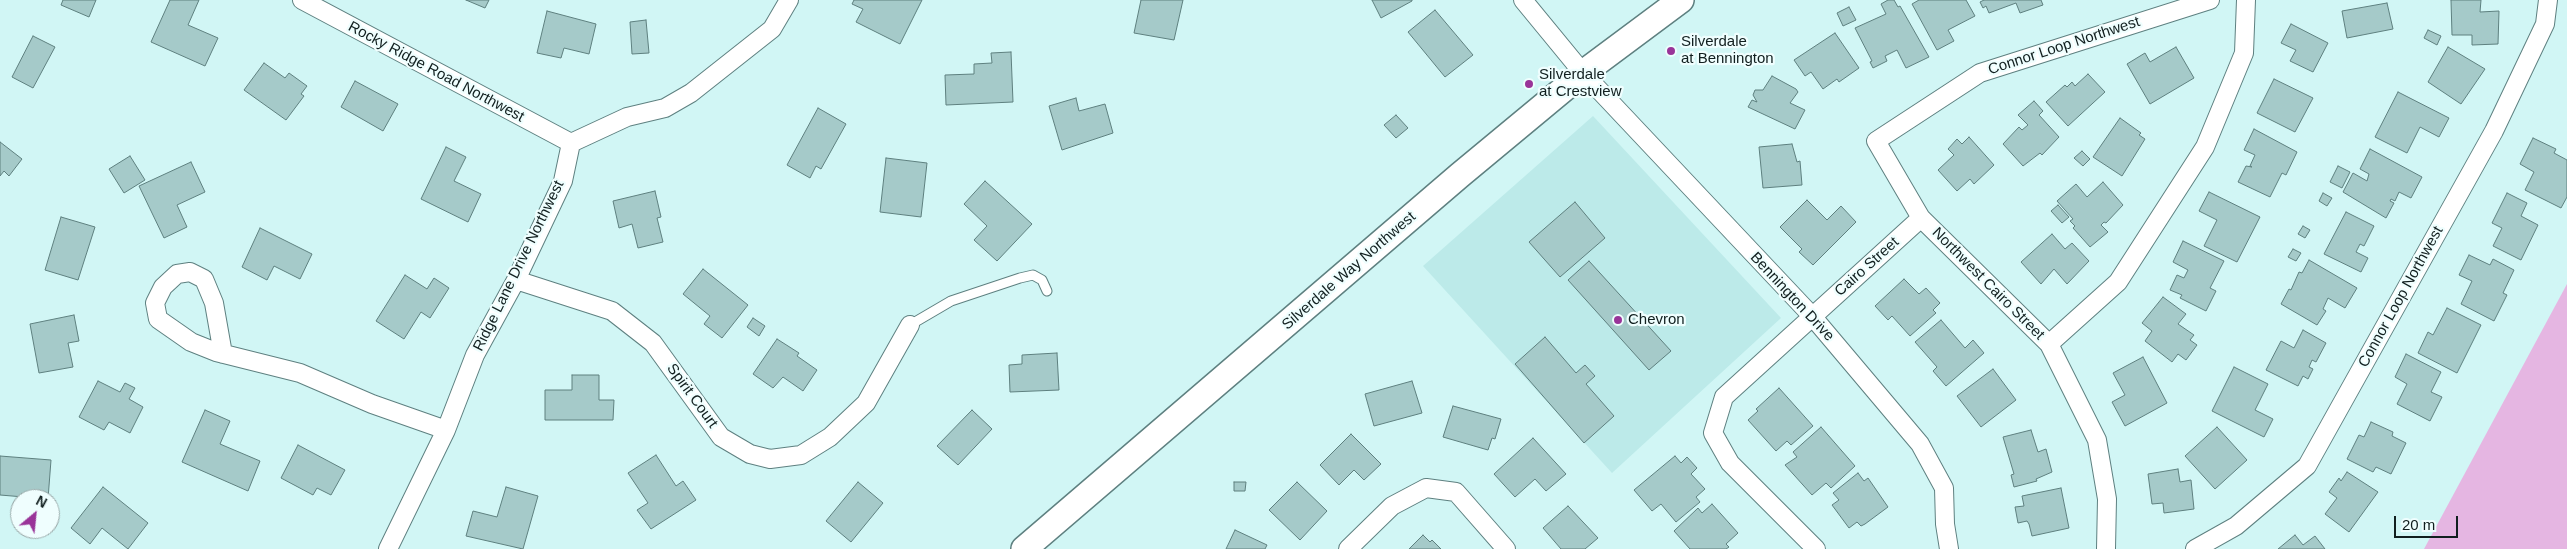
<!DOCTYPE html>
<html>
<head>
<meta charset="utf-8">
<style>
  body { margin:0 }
  #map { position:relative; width:2567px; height:549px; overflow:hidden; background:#d1f6f5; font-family:Arial,sans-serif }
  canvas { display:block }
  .north { position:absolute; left:10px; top:489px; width:50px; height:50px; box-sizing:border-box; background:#effefe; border:1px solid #96a5a5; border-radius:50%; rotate:28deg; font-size:14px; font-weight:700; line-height:20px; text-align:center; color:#111f1f }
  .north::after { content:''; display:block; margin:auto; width:18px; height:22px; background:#993499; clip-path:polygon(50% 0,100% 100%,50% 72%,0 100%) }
  .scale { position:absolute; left:2394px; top:516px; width:64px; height:22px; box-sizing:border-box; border:2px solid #111f1f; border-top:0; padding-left:6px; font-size:15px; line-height:18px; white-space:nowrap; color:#111f1f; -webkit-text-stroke:4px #effefe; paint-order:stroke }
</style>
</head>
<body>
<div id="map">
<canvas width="2567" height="549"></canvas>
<div class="north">N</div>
<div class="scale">20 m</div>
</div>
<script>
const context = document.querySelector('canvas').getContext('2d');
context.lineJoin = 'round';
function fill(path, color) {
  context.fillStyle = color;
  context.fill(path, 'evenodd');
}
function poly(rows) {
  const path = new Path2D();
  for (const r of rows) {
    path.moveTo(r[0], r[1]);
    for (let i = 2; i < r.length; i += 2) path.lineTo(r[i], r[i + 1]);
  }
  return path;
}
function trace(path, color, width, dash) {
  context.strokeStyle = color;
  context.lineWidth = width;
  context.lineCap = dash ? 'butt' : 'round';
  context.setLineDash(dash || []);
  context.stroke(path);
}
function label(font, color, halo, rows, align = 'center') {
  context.font = font + ' Arial,sans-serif';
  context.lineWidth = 4.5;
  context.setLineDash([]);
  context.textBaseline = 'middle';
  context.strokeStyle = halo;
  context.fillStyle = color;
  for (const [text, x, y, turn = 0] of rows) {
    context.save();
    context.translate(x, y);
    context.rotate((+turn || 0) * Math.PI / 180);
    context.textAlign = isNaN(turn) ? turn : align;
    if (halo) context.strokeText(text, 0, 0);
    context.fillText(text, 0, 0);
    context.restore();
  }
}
fill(poly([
  [1593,116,1781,318,1612,473,1423,266]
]), '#bceae9');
fill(poly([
  [2567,284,2567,549,2424,549]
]), '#e5b6e2');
const building = poly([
  [63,0,96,0,89,17,61,5,63,0],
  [170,0,199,0,188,25,218,38,205,66,151,42,170,0],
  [466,0,489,0,485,8,466,0],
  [854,0,922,0,900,44,856,22,863,9,852,4,854,0],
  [1141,0,1183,0,1174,40,1134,33,1141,0],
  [1372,0,1412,0,1412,1,1381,18,1372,0],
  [1888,0,1894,0,1898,7,1900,6,1929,57,1906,68,1897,50,1885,56,1887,61,1873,68,1870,62,1872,61,1855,28,1886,14,1881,4,1888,0],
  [1919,0,1966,0,1975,16,1948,30,1954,41,1937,50,1912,4,1919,0],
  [1984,0,2041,0,2043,5,2020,13,2016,3,1989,13,1986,6,1983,8,1980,2,1984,0],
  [2451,0,2481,0,2480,12,2499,11,2498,44,2472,45,2472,35,2452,35,2451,0],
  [2387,3,2393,29,2347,38,2342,11,2387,3],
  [1849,7,1856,20,1843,26,1837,13,1849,7],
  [1435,10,1473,55,1445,77,1408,32,1435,10],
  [547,11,596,24,589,54,564,48,561,58,537,53,547,11],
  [646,20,649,53,632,54,630,22,646,20],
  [2291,24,2328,43,2313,72,2290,61,2296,50,2281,43,2291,24],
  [2428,30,2441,36,2437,45,2424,38,2428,30],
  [1835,33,1859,68,1839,82,1837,79,1823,89,1811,72,1805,76,1794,60,1835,33],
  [33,36,55,47,33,88,12,77,33,36],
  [2176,47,2194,78,2150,104,2127,64,2145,53,2150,62,2176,47],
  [2448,47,2485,69,2461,104,2428,82,2448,47],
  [1011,52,1013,102,946,105,945,75,974,74,974,64,992,63,991,53,1011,52],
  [264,63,285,78,289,73,307,86,301,94,304,96,286,120,244,90,264,63],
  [2088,74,2105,92,2068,126,2046,102,2065,85,2067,87,2072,82,2075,86,2088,74],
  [1772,76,1796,89,1798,92,1790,103,1805,110,1795,129,1748,107,1752,100,1757,102,1753,95,1755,90,1763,90,1772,76],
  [2274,79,2313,98,2295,132,2257,113,2274,79],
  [355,81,398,104,383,131,341,107,355,81],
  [2398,92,2449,118,2439,137,2420,127,2407,153,2375,137,2398,92],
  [1076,98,1079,111,1105,104,1113,133,1062,150,1049,106,1076,98],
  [2034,101,2043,111,2039,115,2059,137,2042,155,2040,153,2023,166,2003,144,2019,127,2022,130,2028,125,2018,115,2034,101],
  [818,108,846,124,821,169,816,166,810,178,787,165,818,108],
  [1396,115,1408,128,1396,138,1384,125,1396,115],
  [2120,118,2141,133,2139,135,2145,139,2122,176,2093,157,2120,118],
  [2254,129,2297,152,2286,175,2282,173,2270,197,2238,182,2246,166,2252,167,2250,166,2255,155,2244,150,2254,129],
  [1969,137,1994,165,1974,184,1970,179,1957,191,1938,170,1954,155,1948,149,1957,139,1962,144,1969,137],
  [2533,138,2556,149,2554,153,2567,160,2567,197,2561,208,2525,190,2534,172,2520,164,2533,138],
  [0,142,22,159,9,176,4,171,0,176,0,142],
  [1792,144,1797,162,1800,161,1802,185,1763,188,1759,147,1792,144],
  [446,147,466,157,454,181,481,194,468,222,421,199,446,147],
  [2370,149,2422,177,2411,198,2399,192,2395,201,2391,199,2390,201,2394,203,2386,218,2343,192,2353,173,2367,181,2369,174,2360,169,2370,149],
  [2082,151,2090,159,2083,166,2074,158,2082,151],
  [130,156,145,180,124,193,109,169,130,156],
  [886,158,927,163,921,217,880,212,886,158],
  [191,162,205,192,177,205,187,227,164,238,139,186,191,162],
  [2338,166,2350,172,2342,188,2330,182,2338,166],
  [985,181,1032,224,997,261,974,240,987,226,964,204,985,181],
  [2103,182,2123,205,2106,223,2104,222,2101,225,2108,232,2090,247,2073,228,2075,226,2070,221,2073,219,2057,201,2076,184,2087,197,2103,182],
  [655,191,661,217,657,218,663,242,638,248,632,224,619,228,613,201,655,191],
  [2209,192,2260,217,2237,262,2204,246,2217,220,2199,211,2209,192],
  [2323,193,2332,198,2327,206,2319,201,2323,193],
  [2507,193,2527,203,2521,216,2538,225,2521,260,2493,246,2502,228,2492,223,2507,193],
  [1807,200,1827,220,1841,206,1856,222,1813,265,1799,252,1802,249,1780,227,1807,200],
  [1575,202,1605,238,1560,277,1529,242,1575,202],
  [2058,205,2069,217,2062,223,2051,211,2058,205],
  [2346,212,2374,226,2364,246,2360,244,2356,252,2368,258,2361,272,2324,254,2346,212],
  [61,217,95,227,78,280,45,270,61,217],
  [2303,226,2310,230,2305,238,2298,234,2303,226],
  [260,228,312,254,300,279,274,266,267,280,242,267,260,228],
  [2052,234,2065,249,2072,243,2089,261,2067,284,2054,269,2041,284,2021,262,2052,234],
  [2183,241,2224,261,2210,288,2216,291,2206,311,2180,298,2182,295,2170,290,2177,275,2184,278,2188,270,2173,262,2183,241],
  [2293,249,2301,253,2296,261,2288,257,2293,249],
  [2469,255,2490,265,2493,259,2514,270,2503,293,2507,295,2494,321,2461,304,2472,281,2459,275,2469,255],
  [2309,260,2357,288,2345,308,2328,298,2323,309,2326,311,2317,325,2281,304,2289,289,2291,290,2299,272,2302,273,2309,260],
  [1589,261,1671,351,1649,370,1568,280,1589,261],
  [703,269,748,305,722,338,704,324,710,316,683,294,703,269],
  [405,275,427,289,434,278,449,288,430,318,421,312,404,339,376,321,405,275],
  [1904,279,1919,294,1926,288,1940,303,1933,310,1936,313,1910,336,1892,316,1888,320,1875,306,1904,279],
  [2163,297,2186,314,2178,324,2194,335,2190,340,2197,345,2186,360,2178,354,2172,362,2145,341,2152,331,2142,323,2163,297],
  [2447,308,2481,325,2457,373,2418,353,2428,332,2433,335,2447,308],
  [74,315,79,341,68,343,73,367,39,373,30,324,74,315],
  [753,318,765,326,759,336,747,327,753,318],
  [1941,320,1965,348,1973,340,1984,353,1946,386,1933,371,1937,367,1915,342,1941,320],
  [2303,330,2326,343,2316,362,2312,360,2309,367,2313,369,2308,379,2303,376,2298,386,2266,370,2281,341,2294,348,2303,330],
  [1545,337,1576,373,1585,365,1595,376,1586,384,1614,416,1584,443,1515,364,1545,337],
  [777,339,799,353,797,356,817,370,803,391,783,377,773,388,753,374,777,339],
  [1057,353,1059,390,1010,392,1009,365,1022,364,1022,355,1057,353],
  [2406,354,2441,372,2431,392,2442,397,2430,421,2397,404,2407,384,2395,377,2406,354],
  [2143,357,2167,403,2125,426,2112,402,2125,395,2113,373,2143,357],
  [2234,367,2268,384,2255,410,2273,419,2264,437,2212,411,2234,367],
  [1993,369,2016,400,1981,427,1957,396,1993,369],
  [572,375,599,375,599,400,614,400,613,420,545,420,545,390,572,390,572,375],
  [98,381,120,392,125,383,135,388,129,399,143,407,130,433,109,422,104,430,79,417,98,381],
  [1412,381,1422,413,1374,426,1365,394,1412,381],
  [1779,388,1813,426,1791,445,1787,441,1776,451,1748,420,1758,411,1756,409,1779,388],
  [1453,406,1501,419,1495,439,1492,438,1488,450,1443,437,1453,406],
  [205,410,230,421,220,444,260,461,248,491,182,462,205,410],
  [972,410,992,429,958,465,937,446,972,410],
  [2371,422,2393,432,2392,436,2406,443,2391,474,2376,467,2373,472,2347,459,2359,435,2364,437,2371,422],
  [1821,427,1855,466,1831,488,1826,483,1812,495,1785,465,1797,457,1793,452,1821,427],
  [2217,427,2247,460,2215,489,2185,456,2217,427],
  [2031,430,2038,452,2046,449,2052,472,2036,479,2037,481,2014,487,2011,475,2014,474,2003,437,2031,430],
  [1351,434,1381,464,1364,480,1354,470,1339,485,1320,465,1351,434],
  [1533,438,1566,474,1546,491,1535,479,1515,497,1494,474,1533,438],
  [298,445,345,470,331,495,317,488,313,495,281,478,298,445],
  [656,455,676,486,683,481,696,500,651,529,637,510,648,503,628,473,656,455],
  [0,456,51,460,48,499,0,495,0,456],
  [1675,456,1681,463,1687,457,1697,468,1691,474,1705,489,1696,497,1700,502,1676,522,1661,504,1652,511,1634,490,1675,456],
  [2178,469,2180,482,2191,480,2194,509,2164,513,2163,503,2152,504,2148,474,2178,469],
  [2347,472,2378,492,2349,532,2325,514,2337,498,2329,492,2339,478,2341,481,2347,472],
  [1858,473,1864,481,1868,478,1888,507,1865,524,1861,526,1857,522,1849,528,1832,505,1839,500,1833,493,1858,473],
  [858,482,883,503,851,542,826,521,858,482],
  [1234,482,1246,482,1245,491,1234,491,1234,482],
  [1297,482,1327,511,1300,540,1269,510,1297,482],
  [103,487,148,523,128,549,102,528,90,544,71,528,103,487],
  [506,487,538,496,523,549,466,536,473,511,497,517,506,487],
  [2061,488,2069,528,2032,536,2029,524,2027,521,2018,523,2015,507,2024,506,2022,496,2061,488],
  [1712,504,1738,533,1726,544,1729,547,1726,549,1690,549,1674,531,1698,508,1702,513,1712,504],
  [1568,506,1598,538,1585,549,1561,549,1543,528,1568,506],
  [1235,530,1267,545,1265,549,1226,549,1235,530],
  [1423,535,1430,542,1432,540,1441,549,1409,549,1423,535],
  [2295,535,2303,545,2315,536,2325,549,2278,549,2295,535]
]);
fill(building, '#a5cac9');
trace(building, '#5e807f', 1);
const lane = poly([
  [910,325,951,301,1020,278,1033,275,1042,280,1047,291]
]);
const street = poly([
  [302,0,571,143],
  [1523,0,1583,73,1812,316,1920,444,1944,488,1945,524,1949,549],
  [571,143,627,117,665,108,691,93,772,29,789,0],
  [516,280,612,311,653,343,721,437,750,454,770,459,801,455,830,437,866,403,910,325],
  [2049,344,2118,282,2205,147,2244,53,2246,0],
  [223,354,214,303,204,279,190,272,177,274,163,287,155,303,158,319,191,342,216,352,300,373,372,404,446,430],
  [388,549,446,430,475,355,516,280,563,181,571,143],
  [1348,549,1392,506,1426,488,1456,492,1506,549],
  [1816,549,1730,463,1713,433,1724,397,1921,218],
  [2106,549,2107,499,2097,440,2049,344,1921,218,1876,141,1980,73,2210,0],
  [2195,549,2236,526,2307,466,2494,131,2545,24,2548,0]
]);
const secondary = poly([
  [1024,549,1460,175,1583,73,1681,0]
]);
trace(lane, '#5e8080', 11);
trace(street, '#5e8080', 20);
trace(secondary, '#5e8080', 28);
trace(lane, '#fff', 9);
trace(street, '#fff', 18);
trace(secondary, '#fff', 25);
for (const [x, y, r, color] of [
  [1671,51,5,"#993499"],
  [1529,84,5,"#993499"],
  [1618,320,5,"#993499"]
]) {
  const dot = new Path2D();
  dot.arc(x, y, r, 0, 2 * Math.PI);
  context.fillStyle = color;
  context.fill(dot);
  trace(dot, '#effefe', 2);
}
label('15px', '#111f1f', '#effefe', [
  ["Silverdale",1681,42],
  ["at Bennington",1681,59],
  ["Silverdale",1539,75],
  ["at Crestview",1539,92],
  ["Chevron",1628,320]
], 'left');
label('15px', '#111f1f', '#effefe', [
  ["Connor Loop Northwest",2064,46,-18],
  ["Rocky Ridge Road Northwest",436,72,28],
  ["Ridge Lane Drive Northwest",519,266,-64],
  ["Cairo Street",1867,267,-42],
  ["Silverdale Way Northwest",1349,271,-41],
  ["Northwest Cairo Street",1988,284,45],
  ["Bennington Drive",1792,297,47],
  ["Connor Loop Northwest",2401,297,-61],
  ["Spirit Court",692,396,54]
]);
</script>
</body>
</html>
